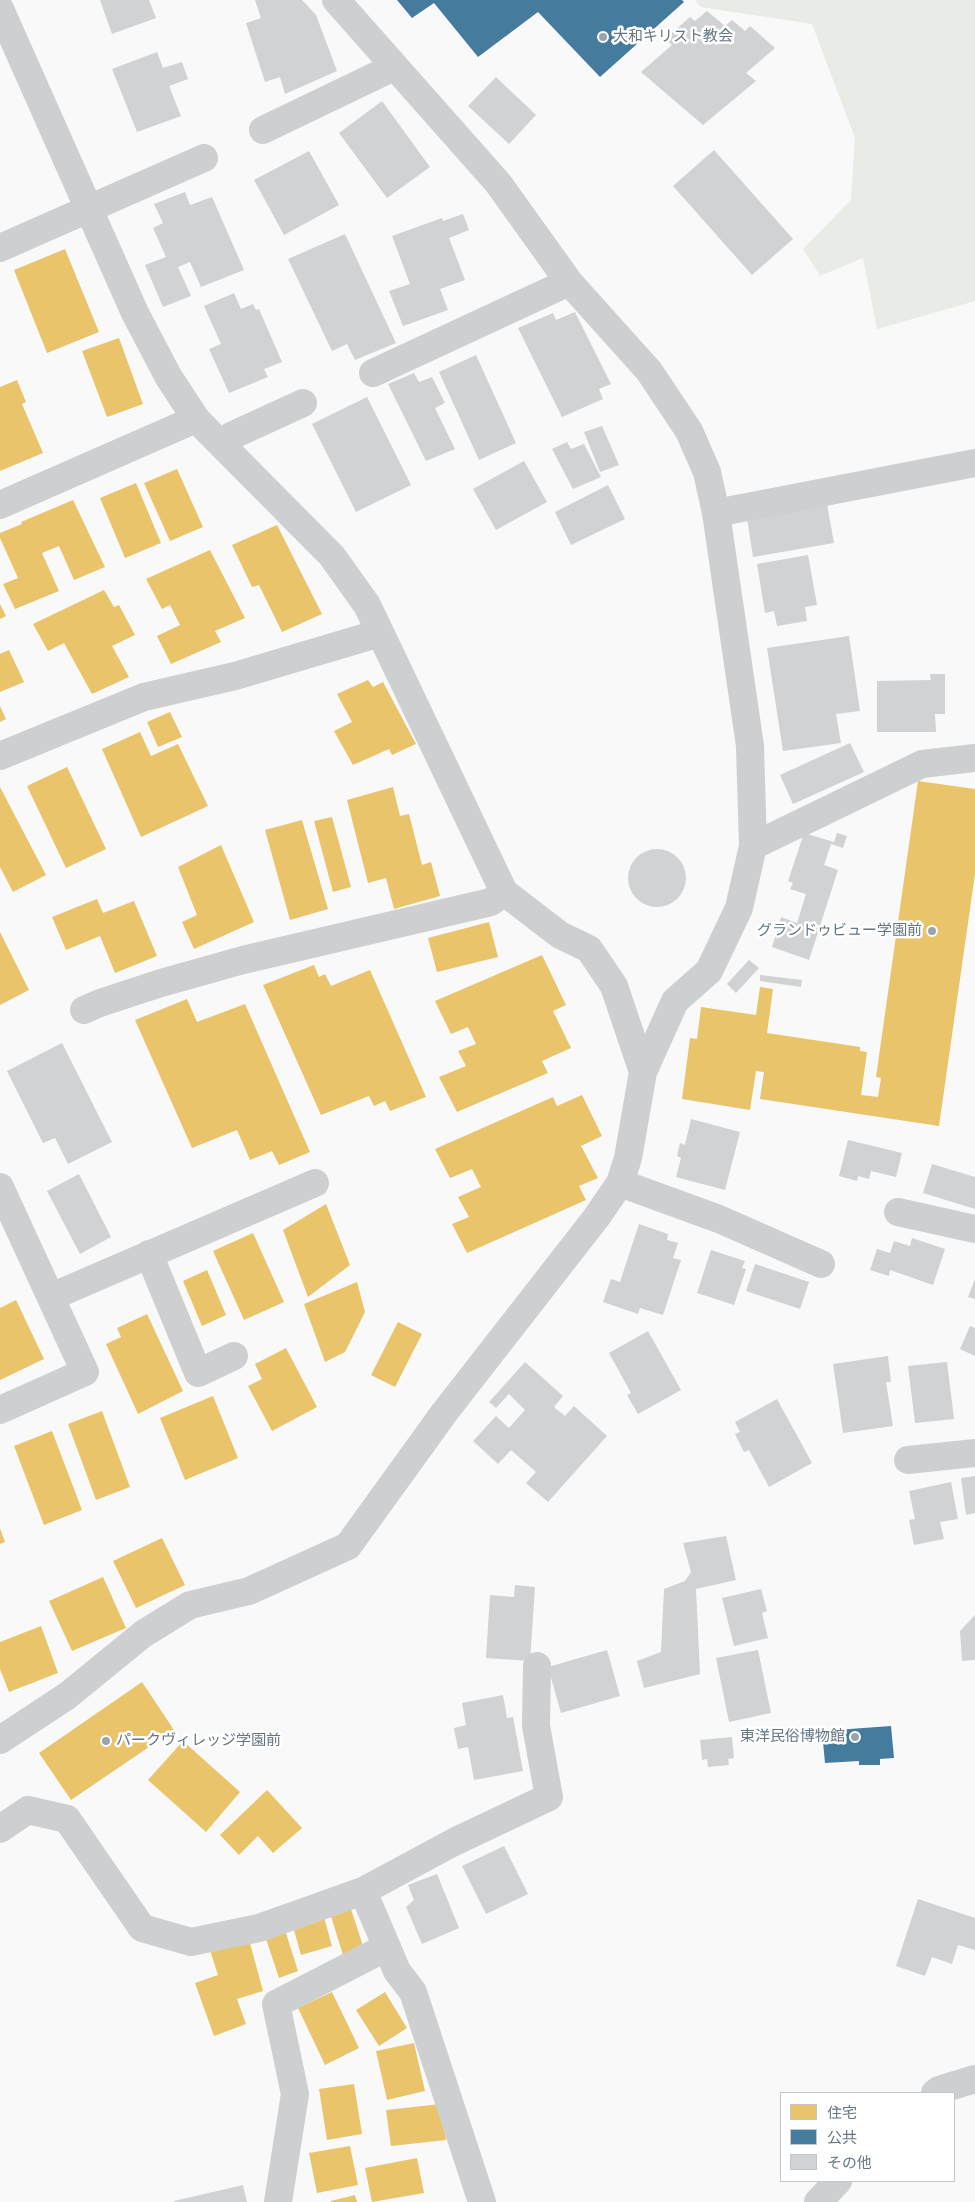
<!DOCTYPE html>
<html>
<head>
<meta charset="utf-8">
<style>
  body { margin:0 }
  #map { position:relative; width:975px; height:2202px; overflow:hidden; background:#f9f9f9; font-family:"Work Sans","Noto Sans JP",sans-serif }
  canvas { display:block }
  .legend { position:absolute; left:780px; top:2092px; width:175px; height:90px; box-sizing:border-box; background:#fff; border:1px solid #c1c8cd; margin:0; padding:6px 9px; list-style:none; font-size:15px; color:#657683 }
  .legend li { display:flex; align-items:center; gap:10px; height:25px }
  .legend b { width:25px; border:1px solid #c1c8cd }
</style>
</head>
<body>
<div id="map">
<canvas width="975" height="2202"></canvas>
<ul class="legend">
<li><b style="height:14px;background:#e9c46a"></b>住宅</li>
<li><b style="height:14px;background:#457b9d"></b>公共</li>
<li><b style="height:14px;background:#d0d2d3"></b>その他</li>
</ul>
</div>
<script>
const context = document.querySelector('canvas').getContext('2d');
context.lineJoin = 'round';
function fill(path, color) {
  context.fillStyle = color;
  context.fill(path, 'evenodd');
}
function poly(rows) {
  const path = new Path2D();
  for (const r of rows) {
    if (r.length === 3) {
      path.moveTo(r[0] + r[2], r[1]);
      path.arc(r[0], r[1], r[2], 0, 2 * Math.PI);
      continue;
    }
    path.moveTo(r[0], r[1]);
    for (let i = 2; i < r.length; i += 2) path.lineTo(r[i], r[i + 1]);
  }
  return path;
}
function trace(path, color, width, dash) {
  context.strokeStyle = color;
  context.lineWidth = width;
  context.lineCap = dash ? 'butt' : 'round';
  context.setLineDash(dash || []);
  context.stroke(path);
}
function label(font, color, halo, rows, align = 'center') {
  context.font = font + ' "Work Sans","Noto Sans JP",sans-serif';
  context.lineWidth = 5;
  context.setLineDash([]);
  context.textBaseline = 'middle';
  context.strokeStyle = halo;
  context.fillStyle = color;
  for (const [text, x, y, turn = 0] of rows) {
    context.save();
    context.translate(x, y);
    context.rotate((+turn || 0) * Math.PI / 180);
    context.textAlign = isNaN(turn) ? turn : align;
    if (halo) context.strokeText(text, 0, 0);
    context.fillText(text, 0, 0);
    context.restore();
  }
}
fill(poly([
  [695,0,975,0,975,301,877,329,863,258,820,276,803,249,851,200,855,138,812,24,701,7]
]), '#e8ebe6');
fill(poly([
  [65,249,99,332,47,353,14,270],
  [119,338,143,404,107,417,82,351],
  [17,380,26,402,22,404,43,453,0,471,0,387],
  [177,469,203,527,170,541,144,483],
  [136,483,161,543,125,558,100,498],
  [73,500,105,567,74,580,59,546,42,553,59,591,15,609,3,584,18,578,0,538,0,533,22,524,21,522],
  [277,525,322,614,282,632,259,585,252,587,232,545],
  [210,550,245,618,215,631,221,642,171,664,157,636,180,625,170,605,162,609,146,579],
  [104,590,114,607,119,605,135,635,112,646,129,677,92,694,64,643,48,651,33,624],
  [0,604,6,616,0,619],
  [9,650,24,682,0,692,0,654],
  [368,680,373,687,383,682,416,744,392,755,389,749,353,765,334,731,352,722,337,694],
  [0,706,6,719,0,722],
  [170,712,182,737,158,747,147,722],
  [140,732,151,756,178,744,208,806,141,837,102,749],
  [67,767,106,849,66,868,27,786],
  [918,781,975,789,975,874,939,1126,760,1099,764,1072,756,1071,750,1110,682,1099,690,1038,697,1039,701,1007,756,1015,760,987,773,989,767,1033,860,1047,860,1051,867,1052,861,1095,878,1097,881,1078,876,1077],
  [0,787,46,875,13,892,0,867],
  [393,787,400,816,409,814,422,865,431,862,440,896,394,909,386,878,368,883,347,800],
  [332,817,351,887,333,892,314,821],
  [302,820,328,909,290,920,265,830],
  [221,845,254,922,194,949,182,922,197,915,178,867],
  [97,899,103,913,134,901,157,956,115,973,100,936,66,950,52,917],
  [489,922,498,957,437,972,428,938],
  [0,932,29,990,0,1005],
  [542,955,566,1005,553,1011,571,1048,542,1061,548,1073,457,1112,439,1077,466,1066,458,1051,476,1044,468,1027,451,1034,435,1001],
  [314,965,319,977,325,974,331,986,370,970,426,1097,390,1111,385,1101,374,1106,369,1096,321,1115,263,985],
  [187,999,197,1022,245,1004,310,1152,279,1165,272,1151,250,1160,237,1130,192,1148,135,1020],
  [582,1095,602,1136,581,1146,598,1178,579,1186,586,1200,467,1253,452,1224,469,1217,458,1197,481,1187,472,1169,450,1178,435,1149,553,1097,557,1106],
  [326,1204,350,1265,308,1297,283,1230],
  [253,1233,284,1302,244,1320,213,1251],
  [207,1270,226,1315,202,1326,183,1281],
  [357,1282,365,1312,345,1352,325,1362,304,1304],
  [16,1300,44,1359,0,1380,0,1308],
  [147,1314,183,1391,138,1414,106,1344,121,1337,117,1328],
  [398,1322,422,1334,395,1387,371,1375],
  [286,1348,317,1407,272,1431,248,1386,262,1379,255,1364],
  [213,1396,238,1458,185,1480,160,1418],
  [102,1411,130,1487,96,1500,68,1424],
  [52,1431,82,1510,44,1525,14,1446],
  [0,1528,5,1542,0,1544],
  [162,1538,185,1585,136,1608,113,1561],
  [103,1577,126,1628,72,1651,49,1601],
  [41,1626,58,1673,9,1692,0,1669,0,1642],
  [142,1682,174,1730,71,1800,39,1753],
  [183,1741,240,1792,206,1832,148,1780],
  [267,1790,302,1828,273,1853,258,1836,239,1855,220,1835],
  [350,1906,364,1949,343,1955,330,1913],
  [323,1914,332,1946,301,1955,292,1923],
  [285,1930,298,1971,279,1978,265,1936],
  [248,1936,263,1991,237,1999,246,2024,214,2036,195,1983,218,1975,209,1947],
  [332,1992,359,2048,325,2065,298,2008],
  [385,1992,407,2028,379,2046,356,2010],
  [414,2043,425,2091,387,2100,376,2051],
  [354,2084,362,2134,327,2140,319,2089],
  [441,2104,446,2140,391,2146,386,2110],
  [350,2146,358,2185,317,2193,309,2153],
  [417,2158,424,2193,372,2202,365,2168],
  [355,2195,357,2202,331,2202,331,2201]
]), '#e9c46a');
fill(poly([
  [397,0,682,0,684,2,600,77,538,12,478,57,434,3,412,18],
  [891,1726,894,1758,880,1759,880,1765,859,1765,859,1761,825,1763,822,1731]
]), '#457b9d');
fill(poly([
  [100,0,149,0,156,18,112,34],
  [255,0,302,0,316,15,337,71,285,94,280,77,265,82,246,23,261,18],
  [707,11,725,26,732,20,745,31,750,26,775,48,746,73,756,81,703,125,641,72,672,45,665,39,690,17,695,21],
  [157,52,163,68,182,62,188,79,169,86,181,116,137,132,112,69],
  [496,77,536,115,509,144,468,106],
  [382,101,430,167,387,198,339,133],
  [714,150,793,239,752,275,673,186],
  [309,151,339,205,284,235,254,180],
  [185,192,190,205,212,197,244,270,201,287,190,262,178,267,191,296,163,307,145,265,166,257,153,228,163,223,154,204],
  [463,214,469,230,449,238,465,280,440,289,448,310,403,326,389,291,410,284,392,236,442,218,443,221],
  [345,234,396,343,355,360,347,344,332,351,288,259],
  [234,293,241,309,253,304,256,310,259,309,282,362,264,369,268,377,229,393,209,349,221,344,204,306],
  [575,312,611,384,599,389,603,399,562,417,518,328,553,313,556,320],
  [476,355,516,443,479,460,439,372],
  [414,373,419,382,432,377,445,403,435,408,455,449,426,461,388,384],
  [367,397,411,485,356,512,312,424],
  [602,426,619,465,600,472,584,432],
  [567,442,571,449,584,444,601,477,573,489,552,449],
  [524,461,547,502,496,530,473,489],
  [608,485,625,519,571,545,555,512],
  [827,504,834,543,753,557,747,518],
  [808,555,817,605,805,607,807,621,777,626,774,611,765,613,757,564],
  [849,636,860,711,836,714,841,743,783,751,767,648],
  [930,674,945,674,945,714,935,714,936,732,877,732,877,681,931,680],
  [850,743,864,772,793,804,780,775],
  [804,833,834,842,837,833,847,836,843,848,831,844,824,865,838,870,809,960,772,947,781,917,797,923,806,894,790,889,793,883,788,881],
  [657,878,29],
  [749,960,759,968,736,993,727,984],
  [760,975,802,980,801,987,760,981],
  [62,1043,112,1142,68,1164,55,1138,43,1143,7,1071],
  [691,1119,740,1132,725,1190,676,1177,681,1158,677,1156,680,1143,685,1145],
  [848,1140,902,1153,896,1177,871,1171,869,1179,858,1176,857,1181,839,1176],
  [932,1164,975,1177,975,1209,923,1193],
  [79,1174,111,1237,80,1254,47,1191],
  [639,1224,668,1234,667,1240,678,1243,673,1258,681,1260,663,1315,640,1308,638,1314,603,1302,611,1279,620,1282],
  [912,1238,945,1249,933,1285,890,1270,889,1276,870,1270,877,1249,890,1253,894,1241,910,1246],
  [711,1250,745,1261,742,1268,746,1269,734,1305,697,1293],
  [755,1264,809,1282,800,1309,746,1291],
  [975,1279,975,1299,968,1297],
  [970,1326,975,1328,975,1356,960,1349],
  [648,1331,681,1390,638,1414,627,1395,631,1393,609,1353],
  [888,1356,891,1382,886,1382,893,1426,843,1433,833,1364],
  [525,1362,563,1396,554,1407,565,1416,574,1406,607,1436,548,1502,526,1483,536,1472,511,1450,498,1464,473,1441,496,1416,509,1428,525,1410,509,1394,496,1408,489,1402],
  [947,1362,954,1419,915,1423,908,1366],
  [777,1399,812,1463,769,1487,749,1450,744,1452,735,1434,740,1432,735,1422],
  [975,1476,975,1513,966,1515,961,1478],
  [951,1482,958,1519,940,1522,944,1539,914,1545,909,1520,915,1519,909,1491],
  [726,1536,736,1580,696,1589,700,1674,644,1688,637,1661,661,1652,664,1589,685,1581,691,1572,683,1543],
  [515,1585,535,1587,530,1661,486,1658,490,1595,514,1597],
  [761,1589,767,1611,762,1613,768,1638,734,1646,722,1598],
  [975,1615,975,1660,962,1661,960,1631],
  [607,1650,620,1696,561,1713,548,1667],
  [758,1650,771,1713,729,1722,716,1658],
  [503,1695,507,1718,513,1717,523,1771,474,1780,468,1747,458,1749,454,1728,466,1725,462,1703],
  [732,1737,734,1758,728,1759,729,1765,708,1767,707,1759,702,1760,700,1740],
  [504,1846,528,1894,486,1914,462,1866],
  [437,1874,459,1928,422,1944,406,1907,414,1900,408,1885],
  [918,1899,975,1918,975,1950,958,1945,952,1964,932,1957,925,1976,896,1966],
  [243,2185,247,2202,174,2202,174,2201]
]), '#d0d2d3');
trace(poly([
  [336,0,498,183,569,282,649,371,689,431,707,472,716,513],
  [0,9,135,313,168,376,196,419,332,556,367,605,504,892,491,902,243,960,161,983,100,1003,84,1010],
  [263,130,394,67],
  [0,248,204,158],
  [373,373,569,282],
  [224,447,231,436,303,403],
  [0,505,196,419],
  [0,756,144,697,235,676,380,633],
  [753,846,922,764,975,758],
  [504,892,560,935,589,949,614,986,643,1072],
  [620,1183,719,1219,821,1264],
  [0,1187,85,1372,0,1410],
  [898,1212,975,1229],
  [149,1254,198,1373,234,1356],
  [51,1297,315,1183],
  [908,1460,975,1453],
  [0,1740,67,1696,143,1634,190,1605,249,1591,348,1546,444,1413,596,1218,620,1183,628,1158,643,1072,675,1001,709,971,739,908,753,846,750,746,716,513,975,463],
  [0,1829,28,1810,67,1819,142,1928,191,1942,259,1928,363,1891,454,1842,549,1797,536,1726,537,1666],
  [363,1891,397,1971,413,1992,482,2202],
  [935,2093,939,2090,975,2079],
  [278,2202,295,2094,276,2004,387,1947],
  [818,2202,838,2181]
]), '#cecfd0', 28);
for (const [x, y, r, color] of [
  [603,37,5,"#99a4ac"],
  [932,931,5,"#99a4ac"],
  [855,1737,5,"#99a4ac"],
  [106,1741,5,"#99a4ac"]
]) {
  const dot = new Path2D();
  dot.arc(x, y, r, 0, 2 * Math.PI);
  context.fillStyle = color;
  context.fill(dot);
  trace(dot, '#fff', 2);
}
label('15px', '#657683', '#fff', [
  ["大和キリスト教会",613,37],
  ["グランドゥビュー学園前",922,931,"right"],
  ["東洋民俗博物館",845,1737,"right"],
  ["パークヴィレッジ学園前",116,1741]
], 'left');
</script>
</body>
</html>
